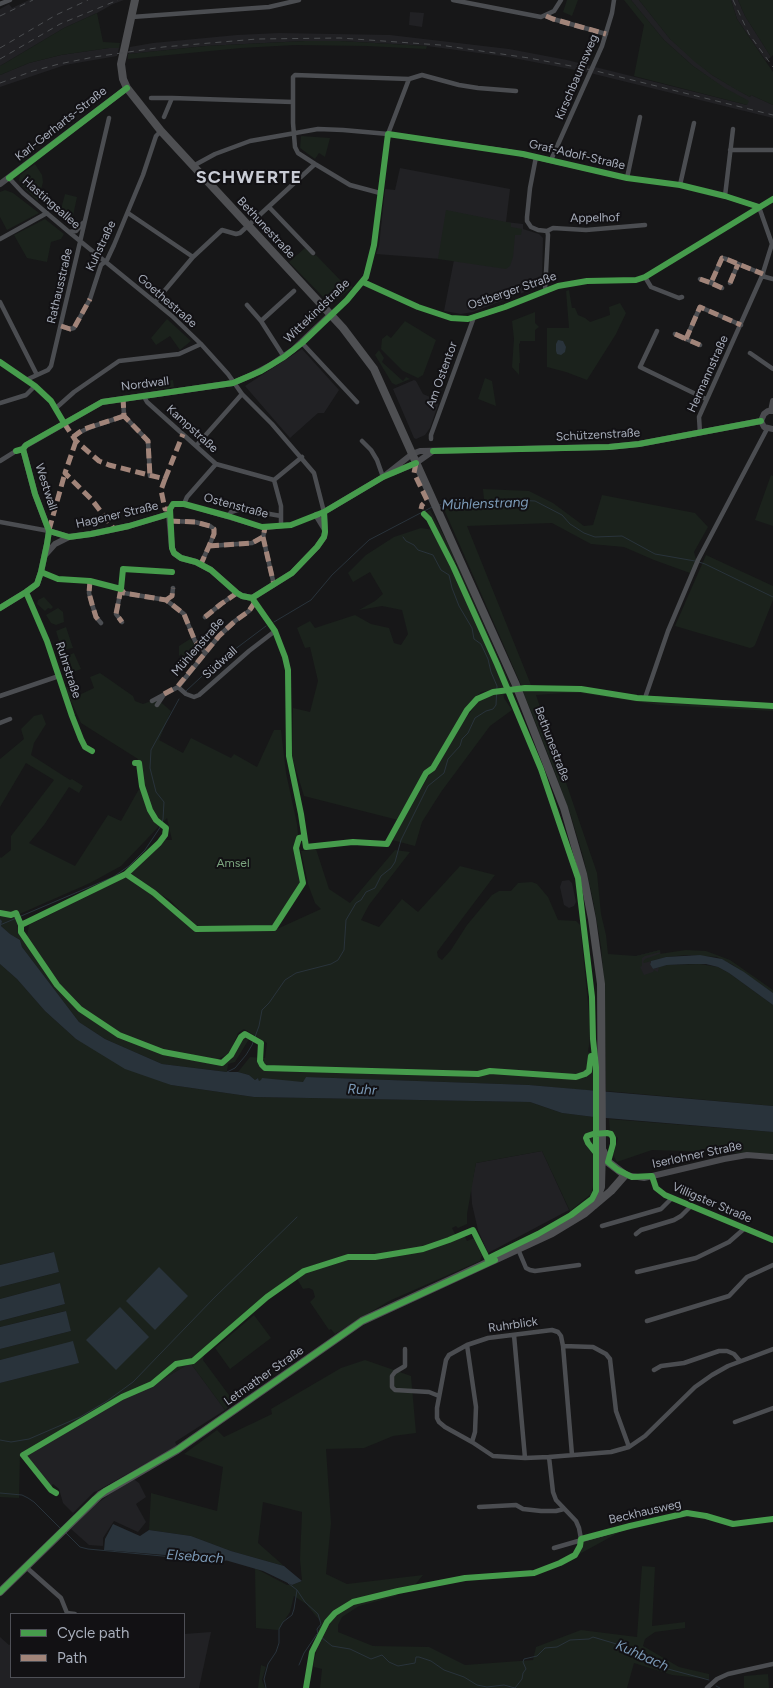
<!DOCTYPE html>
<html>
<head>
<meta charset="utf-8">
<style>
  body { margin:0 }
  #map { position:relative; width:773px; height:1688px; overflow:hidden; background:#171718; font-family:Figtree,sans-serif }
  canvas { display:block }
  .legend { position:absolute; left:10px; top:1613px; width:175px; height:65px; box-sizing:border-box; background:#121114; border:1px solid #4e4f56; margin:0; padding:6px 9px; list-style:none; font-size:15px; color:#a7adba }
  .legend li { display:flex; align-items:center; gap:10px; height:25px }
  .legend b { width:25px; border:1px solid #4e4f56 }
</style>
</head>
<body>
<div id="map">
<canvas width="773" height="1688"></canvas>
<ul class="legend">
<li><b style="height:6px;background:#469c4c"></b>Cycle path</li>
<li><b style="height:6px;background:#a18479"></b>Path</li>
</ul>
</div>
<script>
const context = document.querySelector('canvas').getContext('2d');
context.lineJoin = 'round';
function fill(path, color) {
  context.fillStyle = color;
  context.fill(path, 'evenodd');
}
function poly(rows) {
  const path = new Path2D();
  for (const r of rows) {
    path.moveTo(r[0], r[1]);
    for (let i = 2; i < r.length; i += 2) path.lineTo(r[i], r[i + 1]);
  }
  return path;
}
function trace(path, color, width, dash) {
  context.strokeStyle = color;
  context.lineWidth = width;
  context.lineCap = dash ? 'butt' : 'round';
  context.setLineDash(dash || []);
  context.stroke(path);
}
function label(font, color, halo, rows, align = 'center') {
  context.font = font + ' Figtree,sans-serif';
  context.lineWidth = 4;
  context.setLineDash([]);
  context.textBaseline = 'middle';
  context.strokeStyle = halo;
  context.fillStyle = color;
  for (const [text, x, y, turn = 0] of rows) {
    context.save();
    context.translate(x, y);
    context.rotate((+turn || 0) * Math.PI / 180);
    context.textAlign = isNaN(turn) ? turn : align;
    if (halo) context.strokeText(text, 0, 0);
    context.fillText(text, 0, 0);
    context.restore();
  }
}
fill(poly([
  [29,0,124,0,113,4,97,13,64,28,0,66,0,9,9,4,12,8],
  [631,0,639,0,670,39,712,75,750,97,751,95,773,105,773,118,586,72,508,57,427,46,340,41,305,41,206,46,129,54,130,47,153,43,237,35,279,33,390,35,509,49,567,60,747,105,693,66,664,40],
  [731,0,738,0,745,16,771,57,766,61,737,19],
  [410,12,424,13,422,27,409,25],
  [109,48,119,48,117,56,65,65,0,87,0,75,29,63,61,55],
  [400,168,510,189,506,222,523,224,523,229,539,234,543,238,542,281,540,286,473,312,461,314,444,311,454,260,376,254,379,246,385,189,395,190],
  [302,349,339,390,324,413,318,413,290,438,245,386],
  [414,380,416,381,423,394,437,400,438,405,430,428,425,435,416,439,414,438,393,389],
  [569,880,572,883,576,902,574,906,569,908,564,905,560,887,562,881],
  [660,950,661,958,651,961,653,969,663,966,664,974,642,980,636,956],
  [542,1151,569,1210,488,1253,478,1230,472,1204,471,1187,476,1163],
  [187,1365,192,1365,225,1410,175,1442,177,1446,97,1491,94,1492,73,1513,63,1503,59,1489,53,1484,51,1487,25,1456,137,1390,154,1384],
  [132,1478,139,1483,146,1497,136,1504,146,1522,138,1532,114,1521,103,1538,103,1546,89,1545,71,1529,95,1505],
  [211,1632,199,1688,0,1688,0,1637,9,1645,11,1644,11,1677,184,1677,184,1634]
]), '#212124');
fill(poly([
  [567,0,578,0,572,16,563,12],
  [624,0,631,0,664,40,693,66,725,88,749,101,747,105,634,76,644,25],
  [639,0,731,0,737,19,773,72,773,105,751,95,750,97,735,89,712,75,695,62,670,39],
  [738,0,773,0,773,55,771,57,745,16],
  [97,13,103,42,120,43,119,48,109,48,61,55,29,63,0,75,0,66,7,62,64,28],
  [305,41,340,41,427,46,426,49,367,46,295,45,241,48,128,59,128,54,206,46],
  [301,136,330,138,325,157,319,153,315,159,300,148],
  [35,164,42,175,43,182,38,201,21,185,19,180,20,175],
  [5,190,13,193,39,213,7,230,0,217,0,192],
  [65,194,77,197,73,216,60,213],
  [446,210,511,223,511,227,522,229,521,235,515,235,513,257,510,266,506,269,438,259],
  [45,219,64,234,61,239,51,242,47,262,27,258,14,235],
  [305,248,313,256,316,255,342,282,353,287,336,300,328,302,289,262],
  [569,290,572,308,575,308,578,315,585,318,590,322,610,315,609,307,620,303,626,313,616,334,587,380,566,372,547,367,547,328,569,328,566,291],
  [535,312,535,323,539,327,535,330,535,341,520,341,520,343,519,344,520,363,519,363,519,375,512,367,514,339,512,321],
  [167,319,191,341,180,350,170,336,156,345,151,338],
  [405,321,436,340,423,375,418,378,403,371,381,349,382,339,387,335,391,338],
  [379,350,384,358,382,362,403,381,406,377,410,379,396,385,392,383,375,355],
  [485,378,492,381,496,406,478,399],
  [173,380,174,387,155,389,154,383],
  [771,475,773,476,773,526,755,520],
  [483,489,529,491,553,503,584,526,593,525,602,495,695,513,708,527,694,552,696,559,690,573,654,560,624,547,591,544,552,523,467,526,531,685,586,688,633,695,643,695,642,696,638,697,584,689,522,687,440,500,484,500],
  [430,510,451,549,512,688,508,687,503,678,456,570,457,564,453,563,430,519,425,513],
  [421,528,434,530,451,564,498,668,506,688,503,688,504,698,512,710,490,726,441,792,422,822,415,846,392,840,429,775,436,769,454,735,479,700,494,695,492,690,481,692,468,706,434,763,424,773,398,820,304,796,292,757,293,708,310,712,318,681,310,647,305,648,297,628,310,621,315,628,355,615,371,624,389,628,394,643,401,645,408,634,402,610,382,606,359,610,375,601,383,594,370,572,353,582,348,573,366,555,394,537],
  [706,555,773,586,773,600,755,645,753,647,750,648,675,626],
  [44,597,53,607,51,609,48,608,45,611,37,604,38,600],
  [58,608,63,612,64,622,56,625,51,623,46,615],
  [66,627,73,648,62,650,56,631],
  [190,639,200,650,191,663,181,654,179,656,179,646],
  [74,653,81,669,71,673,64,657],
  [100,673,133,696,135,701,143,704,157,699,171,711,159,740,183,753,191,738,231,758,234,754,257,767,274,730,281,730,286,773,297,824,298,834,295,847,303,882,273,926,197,929,170,900,146,886,131,873,165,840,172,840,167,818,121,866,90,883,15,916,20,935,27,936,29,925,126,877,161,901,195,931,277,929,321,909,315,903,308,884,301,851,316,849,329,889,350,903,395,850,410,852,369,905,361,920,379,927,402,899,418,912,460,866,495,875,437,952,438,957,442,960,451,950,467,925,492,895,499,891,511,891,518,883,532,882,537,884,548,897,558,920,576,921,580,925,591,1032,588,1052,591,1053,594,1048,595,1091,529,1085,306,1077,304,1082,259,1081,258,1078,255,1080,249,1075,238,1072,250,1057,265,1058,267,1043,244,1029,238,1033,230,1053,218,1059,211,1059,214,1064,222,1065,232,1059,243,1038,249,1039,235,1062,228,1064,227,1072,162,1064,105,1039,79,1022,22,947,20,940,10,934,1,926,2,921,0,919,0,857,1,858,11,850,11,836,54,780,26,763,0,807,0,759,24,739,21,729,34,716,42,714,46,724,34,743,31,755,70,780,72,779,83,786,79,793,69,787,44,825,29,843,75,866,108,815,121,821,139,789,138,759,81,723,65,688,73,684,79,695,94,688,90,677],
  [522,689,583,690,595,692,595,693,598,694,598,692,663,701,773,708,773,711,659,705,581,693,564,693,536,695,597,873,601,914,606,935,608,954,636,956,660,950,660,952,645,956,642,958,642,966,640,967,644,975,653,972,654,970,658,972,659,967,667,965,700,964,718,967,729,973,773,1005,773,1106,606,1091,604,982,601,946,593,900,583,856,571,816,553,767],
  [686,950,706,951,730,960,773,990,773,993,733,965,717,957,687,955,666,957,644,963,643,962,645,959,659,954],
  [0,964,17,979,45,1011,76,1039,171,1085,254,1097,530,1102,562,1113,594,1117,594,1183,591,1194,570,1211,542,1151,476,1163,467,1214,467,1224,458,1228,456,1226,452,1228,456,1236,426,1247,406,1252,376,1256,349,1255,304,1268,289,1278,205,1352,203,1360,234,1402,225,1410,192,1365,187,1365,154,1384,132,1393,131,1390,20,1455,19,1498,0,1497,0,1383,78,1363,73,1342,0,1360,0,1349,71,1331,65,1311,0,1327,0,1321,65,1304,60,1283,0,1299,0,1287,59,1272,53,1252,0,1265],
  [609,1119,773,1132,773,1154,652,1150,617,1162,613,1155,618,1138,610,1131],
  [464,1235,467,1241,474,1238,482,1256,480,1261,389,1301,335,1334,331,1329,329,1330,310,1302,315,1297,313,1290,309,1288,303,1289,296,1277,304,1272,345,1259,357,1257,370,1259,406,1254,433,1248],
  [254,1315,271,1338,230,1369,215,1348],
  [365,1360,411,1376,416,1433,393,1436,364,1448,326,1449,331,1523,326,1574,347,1584,423,1575,414,1586,353,1601,342,1607,329,1617,314,1644,321,1622,306,1604,294,1596,290,1612,278,1630,256,1628,255,1568,287,1585,292,1585,302,1581,300,1559,302,1512,263,1502,258,1543,284,1566,231,1551,191,1536,149,1530,151,1493,217,1511,223,1467,184,1454,217,1430,224,1437,272,1414,271,1409,341,1368],
  [624,1529,618,1533,574,1557,585,1540],
  [642,1566,655,1567,652,1626,685,1622,685,1628,655,1632,645,1639,643,1646,679,1667,709,1674,709,1679,672,1675,634,1663,627,1688,320,1688,322,1669,314,1667,313,1665,319,1641,329,1623,336,1614,354,1603,398,1592,396,1596,359,1606,342,1617,338,1625,338,1632,373,1646,429,1647,465,1665,533,1660,536,1647,581,1630,637,1637],
  [261,1665,266,1667,262,1680,265,1688,258,1688],
  [768,1674,769,1688,744,1688,744,1676]
]), '#1b221c');
fill(poly([
  [558,340,563,341,566,347,565,352,561,355,557,354,556,351,556,344],
  [0,919,2,921,1,926,10,934,20,940,22,947,79,1022,105,1039,162,1064,227,1072,238,1072,249,1075,255,1080,258,1078,259,1081,261,1080,262,1078,303,1082,306,1077,529,1085,773,1106,773,1132,594,1117,562,1113,530,1102,254,1097,171,1085,125,1069,76,1039,45,1011,17,979,0,964],
  [700,955,722,959,744,972,773,993,773,1005,729,973,718,967,706,964,689,964,667,965,653,969,650,964,651,963,651,961,666,957],
  [54,1252,59,1272,0,1287,0,1265],
  [159,1267,188,1296,155,1330,126,1301],
  [60,1283,65,1304,0,1321,0,1299],
  [120,1307,149,1337,116,1370,86,1340],
  [66,1311,71,1331,0,1349,0,1327],
  [73,1341,79,1363,0,1383,0,1360],
  [113,1524,140,1536,149,1530,191,1536,231,1551,284,1566,302,1581,292,1585,263,1571,225,1560,104,1550,105,1539]
]), '#29333b');
trace(poly([
  [438,505,451,503,515,500,535,501,562,515,570,524,584,533,595,537,622,536,655,554,695,561],
  [699,562,705,564,773,597],
  [274,622,311,600,332,575,369,540,432,507],
  [186,691,214,665,266,626],
  [0,925,113,877,129,866,145,850,161,826,163,819,164,802,156,792,150,768,151,750,179,699],
  [227,1072,235,1068,246,1055,252,1045,259,1026,262,1010,269,1003,285,980,296,973,331,964,338,960,344,950,346,920,356,903,361,900,366,892,375,888,381,876,391,868,395,862,401,840,428,786,444,773,448,759,460,746,462,739,468,733,475,718,486,711,493,709,496,705,497,686,491,672,488,659,481,644,474,639,472,628,459,606,452,588,449,575,441,570,433,555,418,550,414,545,406,541,403,537],
  [0,1440,11,1442,29,1439,80,1417,107,1401,133,1382,214,1298,297,1217],
  [0,1493,22,1495,28,1498,34,1502,60,1528],
  [65,1532,80,1547,88,1549,215,1561,226,1560],
  [297,1590,305,1602,318,1614,321,1624,317,1629,318,1635],
  [321,1637,332,1646,350,1649,371,1659,382,1655,389,1662,398,1666,415,1663,416,1657,419,1657,431,1661,444,1670,464,1677,477,1685,487,1687,504,1685,515,1688,522,1679,523,1673,526,1669,523,1662,524,1659,537,1656,545,1648,557,1647,570,1640,589,1639,593,1637,630,1648,638,1655,668,1669,709,1680],
  [299,1665,304,1653,317,1634],
  [716,1686,720,1688],
  [266,1688,264,1679,268,1664,276,1652,279,1643,279,1629,283,1622,292,1615,294,1609,297,1590,288,1583]
]), '#29333b', 1);
trace(poly([
  [453,0,541,17,554,11,561,0],
  [0,4,10,0],
  [546,16,553,19,606,34],
  [132,17,269,7,299,0],
  [151,98,172,98,164,117],
  [172,98,293,102],
  [730,150,773,150],
  [536,157,530,188,527,217,527,221,531,227,538,230,547,231,548,235,545,291],
  [551,160,602,46,612,13,614,0],
  [193,166,215,154,250,141,318,129,343,130,388,134,507,151,627,178,680,185,725,196,759,207],
  [9,178,23,193,69,232,172,316,201,344,228,374,242,394,272,424,314,473,324,512,291,525,265,528,184,504,173,504,170,509,169,514],
  [627,178,640,117],
  [680,185,694,123],
  [380,193,350,185,315,164,298,153,295,147,293,123,293,77,295,75,409,79,422,75,459,85,478,88,516,91],
  [725,196,733,129],
  [269,207,313,253],
  [128,213,193,257,155,302],
  [547,231,553,228,586,230,645,225],
  [69,232,76,231,83,223],
  [0,239,47,213],
  [193,257,222,230,236,234,240,233,315,164],
  [762,276,773,279],
  [645,277,651,287,679,298,682,297],
  [700,279,711,283],
  [363,282,418,307,451,318,468,319,505,307,558,286,587,281,636,280,645,277,773,199],
  [730,283,738,264],
  [722,288,711,283,722,258,726,259,763,274],
  [0,302,37,375],
  [247,305,261,321,294,291],
  [331,314,347,300,363,282,367,272,374,245,388,134,409,79],
  [261,321,284,357],
  [61,326,70,329,74,328,90,299,101,265,107,260,114,245,143,175,156,136,161,131],
  [657,331,640,367,706,399],
  [675,334,686,339],
  [302,343,357,402],
  [700,345,686,339,700,307,741,325],
  [750,353,773,369],
  [0,362,35,386,51,401,64,423],
  [26,380,48,370,51,366,109,118],
  [143,395,147,402,216,464,274,480,281,506,281,526],
  [123,398,124,416,148,441,150,476],
  [0,403,26,395,35,386],
  [56,408,74,392,119,361,179,354,201,344],
  [767,429,698,560,668,631,645,698,773,706],
  [78,433,91,427,124,416],
  [700,433,699,417,762,276,772,244,759,207],
  [431,439,431,435,474,317],
  [362,441,371,450,377,460,383,477],
  [196,446,242,394],
  [0,461,16,451,23,449],
  [274,480,302,457],
  [184,504,187,497,216,464],
  [228,516,231,512,241,509,281,516],
  [170,521,195,522,210,526,214,529,214,534,209,546,201,564],
  [0,522,49,531],
  [263,537,274,585],
  [209,546,252,543,263,537,265,528],
  [41,572,58,579,90,581,121,589,124,593,166,600,184,614,195,641,205,652],
  [90,581,89,593,92,604,96,617,101,623],
  [121,589,116,614,122,622],
  [26,592,47,641,72,716,81,739,85,747,92,751],
  [252,598,275,631,285,657,288,670,289,756,301,814,306,847,353,842,387,844,426,773],
  [166,600,172,596,173,588],
  [205,617,221,604,237,593],
  [178,687,186,694,194,697,199,695,249,651,275,631],
  [0,696,59,676],
  [152,701,178,687,219,636,235,621,249,611,255,602],
  [157,705,163,696],
  [0,723,10,719],
  [652,1176,656,1188,665,1195,773,1240],
  [602,1226,661,1209,672,1198],
  [636,1234,641,1230,674,1220,681,1216,691,1206],
  [518,1249,526,1268,530,1270,535,1271,579,1265],
  [637,1272,696,1258,729,1242,745,1228],
  [647,1321,729,1296,747,1277,773,1265],
  [514,1335,525,1458],
  [467,1345,476,1407,475,1432,472,1442],
  [563,1346,593,1347,606,1354,610,1359,616,1411,629,1447],
  [405,1349,405,1366,395,1372,392,1376,392,1387,395,1390,429,1392,439,1396],
  [654,1370,661,1366,684,1363,719,1351,727,1351,734,1354,740,1361],
  [735,1422,773,1408],
  [549,1457,525,1458,493,1456,472,1442,445,1427,439,1422,437,1418,437,1408,446,1360,449,1355,467,1345,488,1338,552,1330,558,1332,561,1336,563,1346,572,1455],
  [479,1507,516,1505,523,1509,541,1511,556,1511,564,1509],
  [581,1539,579,1528,576,1521,556,1500,553,1492,549,1457,611,1452,629,1447,645,1436,695,1387,712,1375,728,1366,773,1349],
  [554,1548,630,1526,687,1513,706,1516,733,1524,773,1519],
  [26,1567,61,1598,67,1613,75,1614],
  [707,1688,717,1679,728,1674,773,1664]
]), '#4b4d51', 4.5);
trace(poly([
  [0,184,127,88],
  [771,411,773,401],
  [773,411,768,411,764,414,761,421,764,427,773,429],
  [392,473,416,463,433,451],
  [316,515,324,528],
  [49,531,69,537,91,534,129,526,169,514,172,548,174,553,181,558,196,562,211,570,237,593,242,596,252,598,292,573,317,547,324,537,325,532,324,512,383,477,412,454,420,451,609,447,639,444,761,421],
  [46,554,55,544,69,537],
  [0,608,26,592,37,584,41,572,47,544,49,531,35,494,26,460,23,449,25,446,102,402,233,383,252,375,271,365,293,350,331,314],
  [625,1175,644,1178,724,1159,747,1155,773,1157]
]), '#4a4b4f', 6);
trace(poly([
  [135,0,121,64,123,79,127,88,161,131,343,328,374,369,516,685,564,808,583,874,592,919,601,984,602,1149,601,1187,594,1205],
  [0,1592,100,1495,177,1450,362,1321,552,1233,585,1213,611,1191,625,1175,608,1162,603,1151]
]), '#4e4f52', 8);
trace(poly([
  [733,0,749,34,773,67],
  [0,16,33,0],
  [0,48,56,15,88,0],
  [0,59,60,24,118,0],
  [0,83,33,71,59,64,94,57,163,47,257,39,340,38,440,45,529,58,592,70,773,115]
]), '#4b4d50', 1, [6, 5]);
trace(poly([
  [546,16,553,19,606,34],
  [700,279,711,283],
  [730,283,738,264],
  [722,288,711,283,722,258,726,259,763,274],
  [61,326,70,329,74,328,90,299],
  [675,334,686,339],
  [700,345,686,339,700,307,741,325],
  [123,398,124,416,148,441,150,476],
  [64,423,76,441,99,461,109,465,165,479,161,490,165,509,170,509],
  [73,437,84,429,124,416],
  [76,441,65,473,92,500,114,529],
  [416,463,414,473,427,500,422,505,421,509],
  [165,479,183,434],
  [170,521,195,522,210,526,214,529,214,534,209,546,201,564],
  [49,530,65,473],
  [263,537,274,585],
  [209,546,252,543,263,537,265,528],
  [90,581,89,593,92,604,96,617,101,623],
  [117,588,121,589,124,593,166,600,184,614,195,641,205,652],
  [121,589,116,614,122,622],
  [166,600,172,596,173,588],
  [205,617,221,604,237,593],
  [178,686,219,636,235,621,249,611,255,602],
  [164,694,175,688]
]), '#a18479', 5, [10, 5]);
trace(poly([
  [9,178,127,88],
  [363,282,418,307,451,318,468,319,505,307,558,286,587,281,636,280,645,277,773,199],
  [0,362,35,386,51,401,64,423],
  [16,451,23,449,26,445,102,402,233,383,261,371,284,357,302,343,347,300,366,277,374,245,388,134,523,154,627,178,680,185,725,196,759,207],
  [433,451,609,447,639,444,761,421],
  [416,463,383,477,324,512,291,525,262,527,228,516,184,504,173,504,170,509,172,548,174,553,181,558,196,562,211,570,237,593,242,596,252,598,275,631,285,657,288,670,289,756,301,814,306,847,353,842,387,844,426,773,433,768,467,710,477,699,493,692,525,688,581,689,637,698,773,706],
  [424,514,429,519,453,566,497,664,541,769,578,878,592,997,593,1039,596,1067,596,1191,592,1199,571,1215,538,1234,491,1257,489,1262],
  [49,531,69,537,91,534,129,526,169,514],
  [41,572,58,579,90,581,121,589,123,569,172,572],
  [26,592,47,641,72,716,81,739,85,747,92,751],
  [252,598,292,573,317,547,324,537,325,532,324,512],
  [0,608,26,592,37,584,41,572,47,544,49,531,35,494,23,449],
  [126,874,154,893,196,929,274,928,303,883,296,848,299,838,304,837],
  [0,913,11,915,16,913,21,925,21,932,57,985,80,1009,119,1035,163,1052,222,1063,231,1055,241,1037,245,1034,261,1043,260,1061,262,1065,265,1068,478,1074,490,1071,576,1077,585,1074,589,1071,591,1056],
  [21,925,126,874,159,843,165,835,166,828,156,820,150,810,142,786,139,763,135,763],
  [596,1153,588,1143,586,1138,587,1136,593,1134,607,1133,611,1134,613,1138,613,1144,608,1162,618,1170,632,1177,652,1176,656,1188,665,1195,773,1240],
  [56,1493,51,1490,23,1455,122,1397,152,1384,176,1364,193,1361,267,1297,304,1271,348,1257,375,1257,423,1249,449,1240,473,1230,489,1262],
  [0,1592,95,1499,105,1491,177,1450,362,1321,495,1260],
  [306,1688,312,1652,327,1622,335,1613,353,1602,398,1591,465,1578,534,1573,560,1563,575,1555,580,1546,581,1539,630,1526,687,1513,706,1516,733,1524,773,1519]
]), '#469c4c', 6);
label('12px', '#a7adba', '#121114', [
  ["Kirschbaumsweg",577,77,-67],
  ["Karl-Gerharts-Straße",61,124,-38],
  ["Graf-Adolf-Straße",577,155,13],
  ["Hastingsallee",51,203,41],
  ["Appelhof",595,218,-1],
  ["Bethunestraße",266,228,47],
  ["Kuhstraße",101,246,-65],
  ["Rathausstraße",60,286,-77],
  ["Ostberger Straße",512,291,-19],
  ["Goethestraße",167,301,41],
  ["Wittekindstraße",317,311,-44],
  ["Hermannstraße",708,374,-66],
  ["Am Ostentor",442,375,-70],
  ["Nordwall",145,384,-7],
  ["Kampstraße",192,429,42],
  ["Schützenstraße",598,435,-3],
  ["Westwall",46,487,72],
  ["Ostenstraße",236,506,15],
  ["Hagener Straße",117,515,-13],
  ["Mühlenstraße",198,647,-49],
  ["Südwall",220,663,-42],
  ["Ruhrstraße",68,670,72],
  ["Bethunestraße",552,744,69],
  ["Iserlohner Straße",697,1155,-12],
  ["Villigster Straße",712,1203,23],
  ["Ruhrblick",513,1325,-8],
  ["Letmather Straße",264,1376,-35],
  ["Beckhausweg",645,1512,-13]
]);
label('12px', '#7da680', '#121114', [
  ["Amsel",233,863]
]);
label('italic 14px', '#7c9bb8', '#121114', [
  ["Mühlenstrang",485,504,-2],
  ["Ruhr",362,1090,2],
  ["Elsebach",195,1557,4],
  ["Kuhbach",642,1656,24]
]);
context.letterSpacing = '1px';
label('bold 18px', '#c9ccd5', '#121114', [
  ["SCHWERTE",249,178]
]);
context.letterSpacing = '0px';
</script>
</body>
</html>
